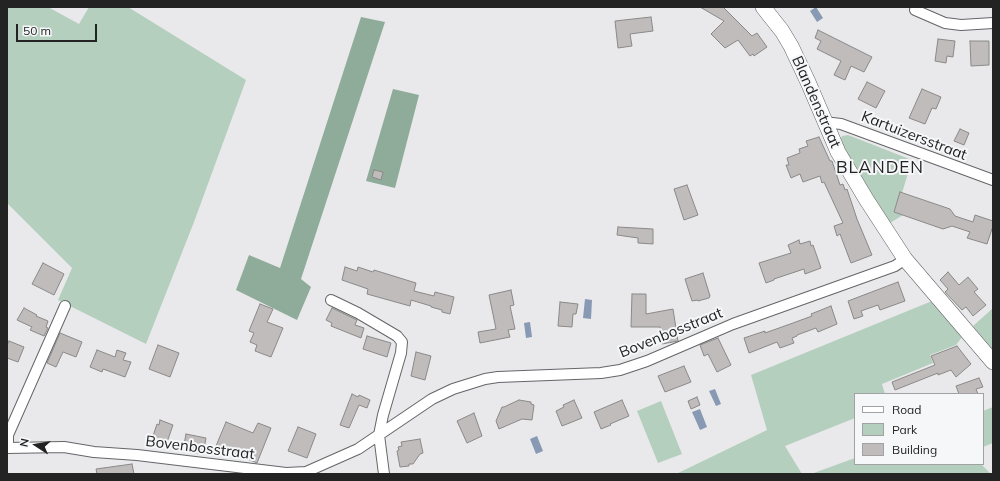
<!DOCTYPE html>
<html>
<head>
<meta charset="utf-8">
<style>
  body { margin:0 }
  #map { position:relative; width:1000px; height:481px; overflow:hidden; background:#e9e9ec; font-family:Mulish,sans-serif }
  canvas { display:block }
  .frame { position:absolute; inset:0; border:8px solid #232324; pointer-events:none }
  .legend { position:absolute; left:854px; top:393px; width:130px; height:72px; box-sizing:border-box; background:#f6f7f9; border:1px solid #a2a2a4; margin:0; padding:5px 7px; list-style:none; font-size:12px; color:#232324 }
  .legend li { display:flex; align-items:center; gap:8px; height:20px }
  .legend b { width:20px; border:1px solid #a2a2a4 }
  .north { position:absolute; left:16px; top:425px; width:40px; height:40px; -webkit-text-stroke:3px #f6f7f9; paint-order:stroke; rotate:282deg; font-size:11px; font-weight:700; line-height:16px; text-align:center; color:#232324 }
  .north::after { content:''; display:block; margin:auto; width:14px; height:18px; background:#232324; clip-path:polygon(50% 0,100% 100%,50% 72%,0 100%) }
  .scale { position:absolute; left:16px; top:24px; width:81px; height:18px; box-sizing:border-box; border:2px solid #232324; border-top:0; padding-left:5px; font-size:12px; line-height:14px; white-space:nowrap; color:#232324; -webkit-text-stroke:3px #f6f7f9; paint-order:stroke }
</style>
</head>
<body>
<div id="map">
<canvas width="1000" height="481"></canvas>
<div class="frame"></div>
<ul class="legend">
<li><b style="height:5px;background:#fff"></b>Road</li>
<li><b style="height:11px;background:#b5cfbe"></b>Park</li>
<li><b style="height:11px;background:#bfbcbb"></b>Building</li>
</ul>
<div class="north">N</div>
<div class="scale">50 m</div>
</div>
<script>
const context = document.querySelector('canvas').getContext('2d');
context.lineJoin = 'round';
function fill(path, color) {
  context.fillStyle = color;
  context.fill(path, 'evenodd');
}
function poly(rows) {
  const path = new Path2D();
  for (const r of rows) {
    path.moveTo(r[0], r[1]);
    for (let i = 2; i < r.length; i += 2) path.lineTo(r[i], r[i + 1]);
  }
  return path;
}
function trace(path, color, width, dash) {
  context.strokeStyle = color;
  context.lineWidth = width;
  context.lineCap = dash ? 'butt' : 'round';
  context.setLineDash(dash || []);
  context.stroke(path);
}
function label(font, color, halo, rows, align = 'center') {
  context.font = font + ' Mulish,sans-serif';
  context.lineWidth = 4;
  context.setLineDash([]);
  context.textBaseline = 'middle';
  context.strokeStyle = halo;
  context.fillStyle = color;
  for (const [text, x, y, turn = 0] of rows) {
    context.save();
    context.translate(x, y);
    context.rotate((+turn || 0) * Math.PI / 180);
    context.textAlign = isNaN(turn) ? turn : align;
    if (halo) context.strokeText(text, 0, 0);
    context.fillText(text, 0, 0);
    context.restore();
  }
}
fill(poly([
  [7,7,48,7,79,24,89,7,128,7,246,80,194,222,146,344,58,300,72,268,7,203],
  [848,135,912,160,902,193,900,193,894,212,903,215,890,223,856,174,840,141,842,136],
  [932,301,962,337,956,345,930,355,933,363,882,384,885,394,855,394,855,418,785,446,802,474,676,474,767,430,751,375],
  [993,308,993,350,973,326],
  [661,401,682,454,658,463,637,411],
  [993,407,993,443,983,447,983,411],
  [855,458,855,464,981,464,991,474,811,474]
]), '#b5cfbe');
fill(poly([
  [361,17,385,22,301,279,311,287,297,320,236,290,249,255,280,268],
  [393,89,419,95,395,188,366,181]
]), '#8eac99');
fill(poly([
  [816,7,823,18,817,22,810,11],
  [585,299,592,300,591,319,583,318],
  [530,322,532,337,526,338,524,323],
  [715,389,721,404,716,406,709,391],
  [700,409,707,427,700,430,692,412],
  [537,436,543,451,536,454,530,439]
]), '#8899b3');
const building = poly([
  [700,7,723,7,752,36,757,33,767,47,754,56,753,54,750,56,738,40,725,48,711,34,724,21,700,7],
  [651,17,653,31,630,34,632,46,618,48,615,21,651,17],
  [818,30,872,57,864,72,851,66,845,80,834,75,841,61,817,49,821,41,815,38,818,30],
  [938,39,955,41,953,57,947,56,946,63,935,61,938,39],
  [970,41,989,41,989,65,971,66,970,41],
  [867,82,885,91,876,108,858,99,867,82],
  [922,89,941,97,936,109,932,108,925,124,909,118,922,89],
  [960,129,969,133,964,145,954,141,960,129],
  [819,137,830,161,832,161,840,185,843,184,845,190,847,189,857,219,872,255,851,263,840,234,837,236,834,226,843,223,824,182,822,183,820,176,803,182,800,174,791,178,786,165,789,165,787,158,800,153,799,149,808,146,806,141,819,137],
  [374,170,383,172,381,180,372,177,374,170],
  [687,185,698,215,684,220,674,189,687,185],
  [900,192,950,209,955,216,973,222,975,215,993,221,993,226,987,244,967,238,970,232,952,226,943,229,894,212,900,192],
  [618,227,653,229,653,244,638,243,638,238,617,235,618,227],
  [799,240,800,244,810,241,811,246,813,245,821,268,805,274,804,269,774,279,774,280,766,283,759,263,791,253,788,245,799,240],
  [43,263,64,274,54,295,32,284,43,263],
  [345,267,357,271,358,267,373,272,374,270,416,283,414,291,434,296,435,292,454,297,450,314,442,312,442,310,431,307,431,306,411,300,410,306,367,294,368,289,342,280,345,267],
  [948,272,959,285,968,277,978,289,974,292,986,305,973,316,966,307,962,310,945,292,948,289,940,280,948,272],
  [703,273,710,296,709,298,698,301,698,300,692,301,685,279,703,273],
  [898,282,905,301,880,310,878,305,861,311,863,316,854,319,848,301,898,282],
  [511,290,514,305,510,306,515,329,508,330,510,337,480,343,478,332,496,329,489,295,511,290],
  [632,294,646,294,646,314,673,309,678,341,662,344,660,327,631,327,632,294],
  [560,302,578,304,576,314,573,314,572,327,558,326,560,302],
  [260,304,273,309,267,322,283,328,271,357,255,351,257,345,250,342,254,333,249,331,260,304],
  [831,306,837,324,818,332,816,328,797,335,797,336,792,338,794,343,780,348,777,342,749,353,744,338,765,331,765,333,793,323,812,316,811,314,831,306],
  [24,308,37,315,36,316,48,321,46,327,48,328,44,336,30,330,32,327,17,320,24,308],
  [332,308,357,320,355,325,364,328,361,338,331,326,332,323,326,320,332,308],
  [60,333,82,342,76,357,63,352,56,367,47,363,60,333],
  [367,336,391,343,387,357,363,349,367,336],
  [718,338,731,365,717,372,708,354,704,356,700,345,718,338],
  [9,341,24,347,18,362,7,358,7,345,9,341],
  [158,345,179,353,170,377,149,369,158,345],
  [957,346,971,364,956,377,951,370,938,375,938,373,895,390,892,382,935,365,931,356,957,346],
  [97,350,115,357,117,350,126,353,123,360,131,362,125,377,103,369,102,372,90,367,97,350],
  [416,352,431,356,425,380,411,376,416,352],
  [684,366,691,382,665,392,658,376,684,366],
  [979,378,983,387,976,389,978,394,959,394,956,386,979,378],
  [352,394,358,397,359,395,370,400,367,408,359,405,349,428,340,425,352,394],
  [697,397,700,405,691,409,688,401,697,397],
  [519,400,531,402,531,404,534,405,532,420,522,419,499,429,496,421,502,407,504,407,519,400],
  [574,400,582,418,562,426,556,411,564,407,563,405,574,400],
  [622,400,629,416,610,424,611,425,601,429,594,412,622,400],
  [474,413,482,436,467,443,457,421,474,413],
  [160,420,173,425,166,445,152,439,157,424,159,425,160,420],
  [226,422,253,433,258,423,271,428,257,463,216,446,226,422],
  [298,427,316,434,307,458,288,451,298,427],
  [186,434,206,438,203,454,183,450,186,434],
  [420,439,423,453,420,454,413,464,409,464,409,466,400,467,397,451,399,450,398,447,402,446,401,442,420,439],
  [132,464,134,474,97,474,96,469,132,464]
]);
fill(building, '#bfbcbb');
trace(building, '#8b8988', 1);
const street = poly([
  [915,10,945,23,961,25,993,23],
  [824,122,841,124,993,180],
  [331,300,358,313,397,336,402,342,401,353,383,415,379,435,384,474],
  [7,448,64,447,94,452,137,455,286,473,306,472,358,449,432,399,453,389,485,379,498,377,601,373,620,370,647,361,733,324,895,266,905,259],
  [8,448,8,435,65,306]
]);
const secondary = poly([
  [763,7,782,31,791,46,808,82,838,152,866,199,905,259,993,362]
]);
trace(street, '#646567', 12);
trace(secondary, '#646567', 16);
trace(street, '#fff', 10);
trace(secondary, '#fff', 15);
label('15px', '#232324', '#f6f7f9', [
  ["Blandenstraat",816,102,66],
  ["Kartuizersstraat",914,136,21],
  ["Bovenbosstraat",671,333,-22],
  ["Bovenbosstraat",200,448,7]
]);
context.letterSpacing = '1px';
label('17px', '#232324', '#f6f7f9', [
  ["BLANDEN",880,168]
]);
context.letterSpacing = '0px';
</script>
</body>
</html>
